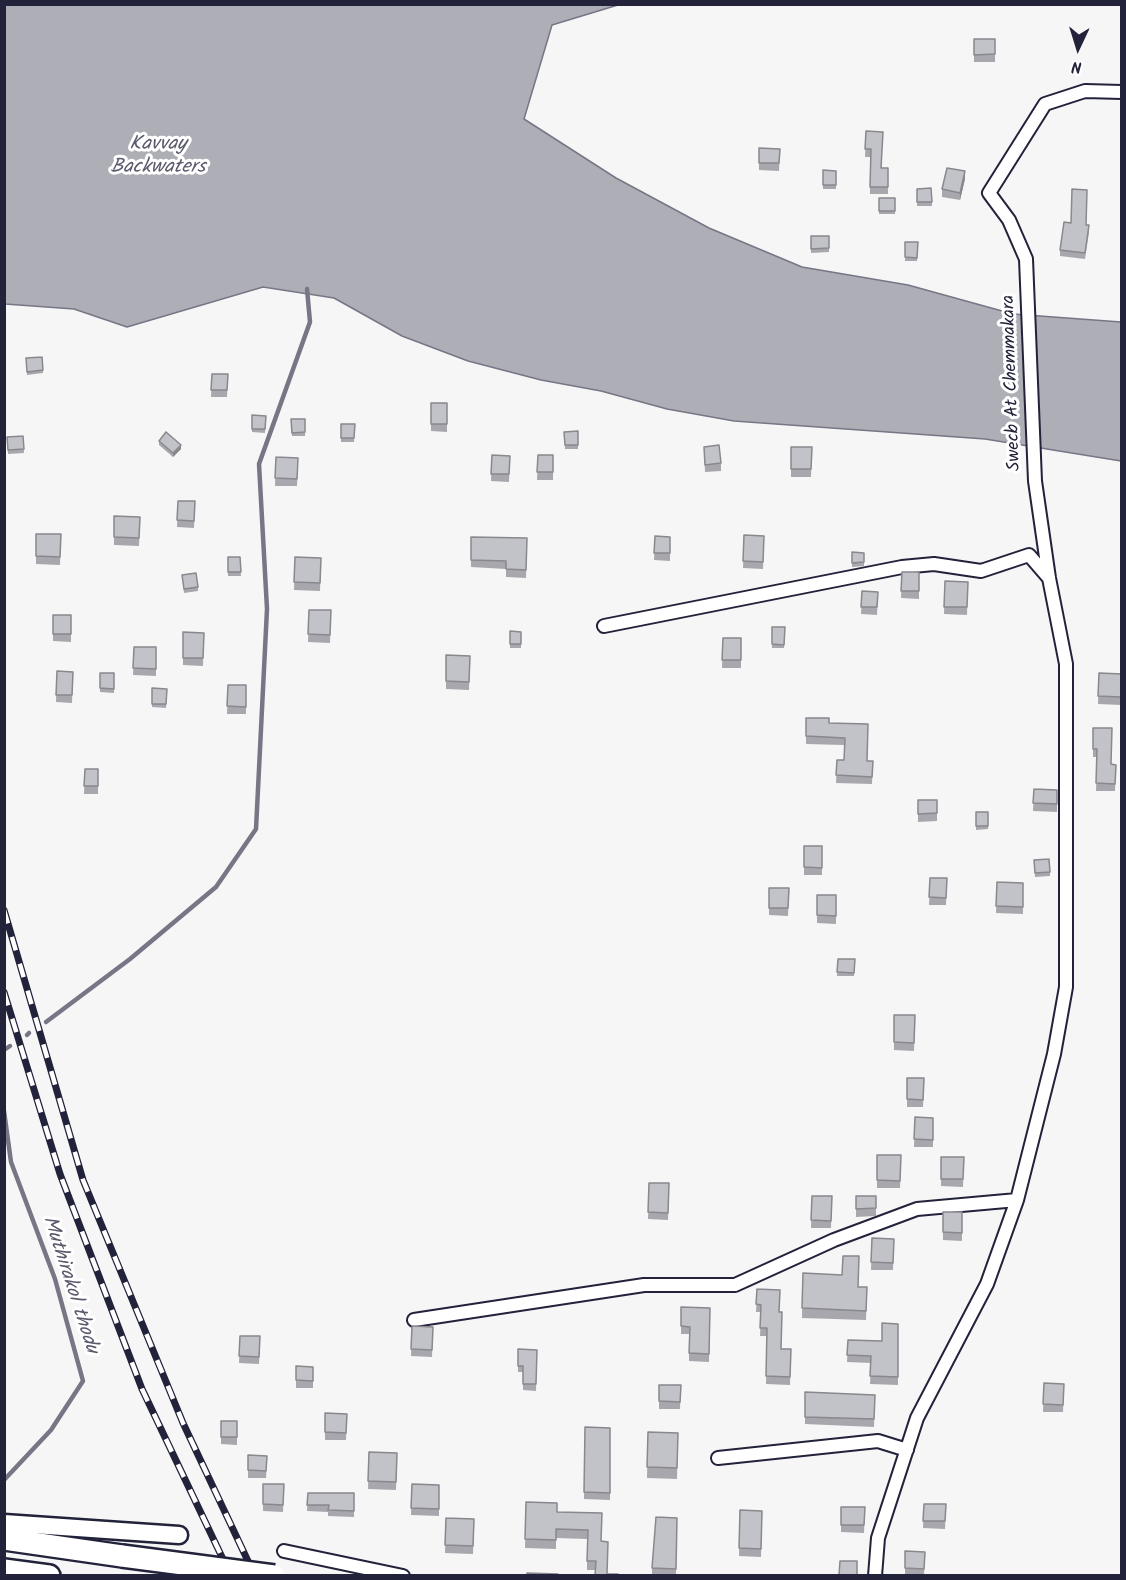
<!DOCTYPE html>
<html>
<head>
<meta charset="utf-8">
<style>
  body { margin:0 }
  #map { position:relative; width:1126px; height:1580px; overflow:hidden; background:#f6f6f7; font-family:Kalam,sans-serif }
  canvas { display:block }
  .frame { position:absolute; inset:0; border:6px solid #22223b; pointer-events:none }
  .north { position:absolute; left:1048px; top:18px; width:60px; height:60px; -webkit-text-stroke:4px #fff; paint-order:stroke; rotate:184deg; font-size:16px; font-weight:700; line-height:24px; text-align:center; color:#22223b }
  .north::after { content:''; display:block; margin:auto; width:21px; height:27px; background:#22223b; clip-path:polygon(50% 0,100% 100%,50% 72%,0 100%) }
</style>
</head>
<body>
<div id="map">
<canvas width="1126" height="1580"></canvas>
<div class="frame"></div>
<div class="north">N</div>
</div>
<script>
const context = document.querySelector('canvas').getContext('2d');
context.lineJoin = 'round';
function fill(path, color) {
  context.fillStyle = color;
  context.fill(path, 'evenodd');
}
function poly(rows) {
  const path = new Path2D();
  for (const r of rows) {
    path.moveTo(r[0], r[1]);
    for (let i = 2; i < r.length; i += 2) path.lineTo(r[i], r[i + 1]);
  }
  return path;
}
function trace(path, color, width, dash) {
  context.strokeStyle = color;
  context.lineWidth = width;
  context.lineCap = dash ? 'butt' : 'round';
  context.setLineDash(dash || []);
  context.stroke(path);
}
function label(font, color, halo, rows, align = 'center') {
  context.font = font + ' Kalam,sans-serif';
  context.lineWidth = 6;
  context.setLineDash([]);
  context.textBaseline = 'middle';
  context.strokeStyle = halo;
  context.fillStyle = color;
  for (const [text, x, y, turn = 0] of rows) {
    context.save();
    context.translate(x, y);
    context.rotate((+turn || 0) * Math.PI / 180);
    context.textAlign = isNaN(turn) ? turn : align;
    if (halo) context.strokeText(text, 0, 0);
    context.fillText(text, 0, 0);
    context.restore();
  }
}
const water = poly([
  [5,5,618,5,552,25,524,119,616,178,709,228,802,267,908,285,1013,314,1121,322,1121,461,985,439,734,421,667,409,601,391,541,380,468,361,402,336,334,298,263,287,127,327,74,309,5,304,5,5]
]);
fill(water, '#aeaeb7');
trace(water, '#767685', 1.5);
trace(poly([
  [46,1022,130,959,216,887,256,829,267,609,259,464,310,322,307,289],
  [27,1035,29,1033],
  [4,1050,10,1046],
  [4,1111,11,1162,55,1279,83,1381,51,1430,4,1480]
]), '#767685', 4.5);
const street = poly([
  [604,626,902,567,934,564,981,571,1029,555,1048,577],
  [414,1320,644,1285,735,1285,834,1240,917,1209,1017,1200],
  [718,1458,878,1441,907,1450],
  [284,1551,403,1576],
  [875,1576,878,1538,917,1418,987,1284,1017,1200,1054,1054,1066,987,1066,664,1049,578,1035,481,1026,259,1009,220,989,193,1045,104,1085,91,1122,92]
]);
const secondary = poly([
  [4,1523,179,1535]
]);
const highway = poly([
  [4,1539,122,1556],
  [4,1570,49,1576]
]);
trace(street, '#22223b', 16);
trace(secondary, '#22223b', 21);
trace(highway, '#22223b', 26);
trace(street, '#fff', 12);
trace(secondary, '#fff', 16);
trace(highway, '#fff', 21);
const rail = poly([
  [4,910,83,1180,183,1423,255,1576],
  [4,992,60,1174,142,1389,231,1576]
]);
trace(rail, '#22223b', 7);
trace(rail, '#fff', 4.5, [14]);
const highwayBridge = poly([
  [122,1556,274,1576]
]);
trace(highwayBridge, '#22223b', 26, []);
trace(highwayBridge, '#fff', 21);
fill(poly([
  [974,39,995,39,995,62,974,62],
  [866,131,882,168,888,168,888,194,870,194,870,157,865,157],
  [759,148,780,149,779,171,759,170],
  [823,170,836,171,836,189,823,189],
  [965,179,960,200,942,197,942,189],
  [931,188,932,206,917,206,917,189],
  [879,198,895,198,895,214,879,214],
  [1086,225,1089,232,1085,259,1060,256,1060,250],
  [811,236,829,236,829,252,811,253],
  [905,242,918,242,917,261,905,261],
  [26,358,43,370,43,373,27,375],
  [212,374,228,374,227,397,211,397],
  [431,403,447,403,447,432,431,431],
  [252,415,266,416,265,433,252,432],
  [291,419,305,419,305,436,292,436],
  [341,424,355,424,354,442,341,442],
  [578,431,578,449,565,449,564,432],
  [23,436,24,453,8,454,7,437],
  [159,441,181,449,173,457,159,445],
  [704,447,721,463,721,471,705,472],
  [791,447,812,447,811,477,791,477],
  [492,455,510,456,509,482,491,481],
  [538,455,553,455,553,480,537,480],
  [276,457,298,458,297,486,275,486],
  [178,501,195,501,194,528,177,527],
  [114,516,140,517,139,546,114,545],
  [36,534,61,534,60,565,36,564],
  [744,535,764,536,763,569,743,568],
  [655,536,670,537,670,561,654,560],
  [471,537,527,538,526,578,506,577,506,569,471,567],
  [852,552,864,553,864,566,852,567],
  [228,557,240,557,241,576,228,576],
  [295,557,321,558,320,591,294,590],
  [902,572,919,572,919,599,901,598],
  [182,575,198,587,198,591,184,593],
  [945,581,968,582,967,615,944,614],
  [862,591,878,592,877,615,861,614],
  [309,610,331,610,330,643,308,642],
  [53,615,71,615,71,642,53,641],
  [772,627,785,627,784,648,772,648],
  [510,631,521,632,521,648,510,648],
  [183,632,204,633,203,666,183,665],
  [723,638,741,638,741,668,722,668],
  [134,647,156,647,156,676,133,675],
  [446,655,470,656,469,690,446,689],
  [57,671,73,672,72,703,56,702],
  [100,673,114,673,114,693,100,692],
  [1099,673,1122,674,1121,705,1098,704],
  [228,685,246,685,246,714,227,714],
  [152,688,167,689,166,708,152,707],
  [806,718,829,723,868,724,867,761,873,761,872,784,836,783,837,760,844,760,844,745,806,744],
  [1093,728,1111,764,1116,765,1115,791,1096,791,1097,757,1093,757],
  [85,769,98,769,98,794,84,794],
  [1034,789,1057,790,1057,812,1033,811],
  [918,800,937,800,937,821,918,822],
  [976,812,988,812,988,829,976,830],
  [804,846,822,846,822,875,804,875],
  [1034,860,1050,872,1050,876,1035,877],
  [930,878,947,878,946,905,929,905],
  [997,882,1023,883,1023,914,996,913],
  [769,888,789,888,788,916,769,915],
  [817,895,836,895,836,924,817,923],
  [838,959,855,959,854,976,837,976],
  [894,1015,915,1015,914,1051,894,1050],
  [907,1078,924,1078,923,1107,907,1107],
  [915,1117,933,1118,933,1147,914,1147],
  [877,1155,901,1155,900,1188,877,1188],
  [941,1157,964,1157,963,1187,941,1186],
  [649,1183,669,1183,668,1220,648,1219],
  [812,1196,832,1196,831,1228,811,1228],
  [856,1196,876,1196,876,1216,856,1217],
  [943,1212,962,1212,962,1241,943,1240],
  [872,1238,894,1239,893,1270,871,1270],
  [803,1273,858,1287,867,1287,866,1320,802,1318],
  [757,1289,779,1312,781,1349,791,1349,790,1385,766,1384,767,1336,760,1336,761,1312,756,1312],
  [681,1307,710,1308,709,1362,689,1361,689,1334,681,1334],
  [898,1324,898,1385,870,1384,871,1363,847,1362,848,1340,882,1341],
  [412,1326,433,1327,432,1357,411,1356],
  [240,1336,260,1336,259,1364,239,1363],
  [518,1349,537,1350,536,1391,523,1390,523,1372,518,1372],
  [296,1366,313,1367,313,1388,296,1388],
  [1044,1383,1064,1384,1063,1412,1043,1412],
  [659,1385,681,1385,680,1409,659,1409],
  [805,1392,875,1395,874,1427,805,1424],
  [325,1413,347,1414,346,1440,325,1440],
  [221,1421,237,1421,237,1445,221,1444],
  [585,1427,610,1428,610,1500,584,1499],
  [648,1432,678,1433,677,1479,647,1478],
  [369,1452,397,1453,396,1490,368,1489],
  [248,1455,267,1456,266,1478,248,1478],
  [263,1484,284,1484,283,1512,263,1511],
  [412,1484,439,1485,439,1516,411,1515],
  [308,1493,354,1493,354,1517,328,1516,328,1512,307,1511],
  [526,1502,557,1512,602,1513,595,1575,596,1570,587,1570,587,1539,556,1538,556,1549,525,1548],
  [924,1504,946,1504,945,1529,923,1528],
  [841,1507,865,1507,864,1533,841,1532],
  [740,1510,762,1511,761,1557,739,1556],
  [446,1518,474,1519,473,1554,445,1553],
  [677,1518,676,1575,652,1575,652,1568],
  [905,1551,925,1552,924,1575,905,1575]
]), '#a7a7ad');
fill(poly([
  [965,171,965,179,960,200,960,193],
  [181,445,181,449,173,457,173,453]
]), '#88888d');
const building = poly([
  [974,39,995,39,995,54,974,55,974,39],
  [866,131,883,132,881,168,888,168,888,187,870,187,871,149,865,149,866,131],
  [759,148,780,149,779,163,759,163,759,148],
  [947,168,965,171,960,193,942,189,947,168],
  [823,170,836,171,836,185,823,185,823,170],
  [931,188,932,202,917,202,917,189,931,188],
  [1072,189,1087,190,1086,225,1089,225,1085,253,1060,250,1064,222,1071,223,1072,189],
  [879,198,895,198,895,211,879,211,879,198],
  [811,236,829,236,829,248,811,249,811,236],
  [905,242,918,242,917,258,905,257,905,242],
  [42,357,43,370,27,372,26,358,42,357],
  [212,374,228,374,227,390,211,390,212,374],
  [431,403,447,403,447,424,431,424,431,403],
  [252,415,266,416,265,429,252,429,252,415],
  [291,419,305,419,305,432,292,433,291,419],
  [341,424,355,424,354,438,341,438,341,424],
  [578,431,578,445,565,445,564,432,578,431],
  [166,432,181,445,173,453,159,441,166,432],
  [23,436,24,449,8,450,7,437,23,436],
  [719,445,721,463,705,465,704,447,719,445],
  [791,447,812,447,811,469,791,469,791,447],
  [492,455,510,456,509,474,491,474,492,455],
  [538,455,553,455,553,472,537,472,538,455],
  [276,457,298,458,297,479,275,478,276,457],
  [178,501,195,501,194,521,177,520,178,501],
  [114,516,140,517,139,538,114,537,114,516],
  [36,534,61,534,60,557,36,556,36,534],
  [744,535,764,536,763,562,743,561,744,535],
  [655,536,670,537,670,553,654,553,655,536],
  [471,537,527,538,526,570,506,569,506,561,471,560,471,537],
  [852,552,864,553,864,562,852,563,852,552],
  [228,557,240,557,241,572,228,572,228,557],
  [295,557,321,558,320,583,294,582,295,557],
  [902,572,919,572,919,591,901,591,902,572],
  [196,573,198,587,184,589,182,575,196,573],
  [945,581,968,582,967,607,944,607,945,581],
  [862,591,878,592,877,607,861,607,862,591],
  [309,610,331,610,330,635,308,634,309,610],
  [53,615,71,615,71,634,53,634,53,615],
  [772,627,785,627,784,645,772,644,772,627],
  [510,631,521,632,521,644,510,644,510,631],
  [183,632,204,633,203,658,183,658,183,632],
  [723,638,741,638,741,660,722,660,723,638],
  [134,647,156,647,156,669,133,668,134,647],
  [446,655,470,656,469,682,446,681,446,655],
  [57,671,73,672,72,695,56,695,57,671],
  [100,673,114,673,114,689,100,688,100,673],
  [1099,673,1122,674,1121,697,1098,696,1099,673],
  [228,685,246,685,246,707,227,706,228,685],
  [152,688,167,689,166,704,152,704,152,688],
  [806,718,829,718,829,723,868,724,867,761,873,761,872,777,836,775,837,760,844,760,845,738,806,736,806,718],
  [1093,728,1112,728,1111,764,1116,765,1115,784,1096,783,1097,749,1093,749,1093,728],
  [85,769,98,769,98,786,84,786,85,769],
  [1034,789,1057,790,1057,804,1033,803,1034,789],
  [918,800,937,800,937,813,918,814,918,800],
  [976,812,988,812,988,826,976,826,976,812],
  [804,846,822,846,822,868,804,867,804,846],
  [1049,859,1050,872,1035,873,1034,860,1049,859],
  [930,878,947,878,946,898,929,897,930,878],
  [997,882,1023,883,1023,907,996,906,997,882],
  [769,888,789,888,788,908,769,908,769,888],
  [817,895,836,895,836,916,817,915,817,895],
  [838,959,855,959,854,973,837,972,838,959],
  [894,1015,915,1015,914,1043,894,1042,894,1015],
  [907,1078,924,1078,923,1100,907,1099,907,1078],
  [915,1117,933,1118,933,1140,914,1139,915,1117],
  [877,1155,901,1155,900,1181,877,1180,877,1155],
  [941,1157,964,1157,963,1179,941,1179,941,1157],
  [649,1183,669,1183,668,1213,648,1212,649,1183],
  [812,1196,832,1196,831,1221,811,1220,812,1196],
  [856,1196,876,1196,876,1208,856,1209,856,1196],
  [943,1212,962,1212,962,1233,943,1232,943,1212],
  [872,1238,894,1239,893,1263,871,1262,872,1238],
  [843,1256,859,1256,858,1287,867,1287,866,1311,802,1308,803,1273,842,1275,843,1256],
  [757,1289,780,1290,779,1312,782,1312,781,1349,791,1349,790,1377,766,1376,767,1328,760,1328,761,1305,756,1304,757,1289],
  [681,1307,710,1308,709,1354,689,1353,690,1327,681,1326,681,1307],
  [882,1323,898,1324,898,1377,870,1376,871,1356,847,1355,848,1340,882,1341,882,1323],
  [412,1326,433,1327,432,1350,411,1349,412,1326],
  [240,1336,260,1336,259,1357,239,1356,240,1336],
  [518,1349,537,1350,536,1384,523,1384,523,1366,518,1366,518,1349],
  [296,1366,313,1367,313,1381,296,1380,296,1366],
  [1044,1383,1064,1384,1063,1405,1043,1404,1044,1383],
  [659,1385,681,1385,680,1402,659,1401,659,1385],
  [805,1392,875,1395,874,1419,805,1417,805,1392],
  [325,1413,347,1414,346,1433,325,1432,325,1413],
  [221,1421,237,1421,237,1437,221,1437,221,1421],
  [585,1427,610,1428,610,1493,584,1492,585,1427],
  [648,1432,678,1433,677,1468,647,1467,648,1432],
  [369,1452,397,1453,396,1482,368,1481,369,1452],
  [248,1455,267,1456,266,1471,248,1470,248,1455],
  [263,1484,284,1484,283,1505,263,1504,263,1484],
  [412,1484,439,1485,439,1509,411,1508,412,1484],
  [308,1493,354,1493,354,1511,328,1510,329,1505,307,1505,308,1493],
  [526,1502,557,1503,557,1512,602,1513,601,1541,608,1542,607,1574,618,1574,618,1575,595,1575,596,1561,587,1561,588,1530,556,1529,556,1540,525,1539,526,1502],
  [924,1504,946,1504,945,1521,923,1521,924,1504],
  [841,1507,865,1507,864,1525,841,1525,841,1507],
  [740,1510,762,1511,761,1549,739,1548,740,1510],
  [656,1517,677,1518,676,1569,652,1568,656,1517],
  [446,1518,474,1519,473,1546,445,1545,446,1518],
  [905,1551,925,1552,924,1569,905,1568,905,1551],
  [840,1561,857,1561,857,1575,839,1575,840,1561],
  [527,1573,558,1574,558,1575,527,1575,527,1573]
]);
fill(building, '#c2c2c9');
trace(building, '#88888d', 1.5);
label('18px', '#22223b', '#fff', [
  ["Swecb At Chemmakara",1013,383,-92]
]);
label('italic 20px', '#5a5a6d', '#fff', [
  ["Kavvay",158,146],
  ["Backwaters",158,169],
  ["Muthirakol thodu",69,1285,72]
]);
</script>
</body>
</html>
